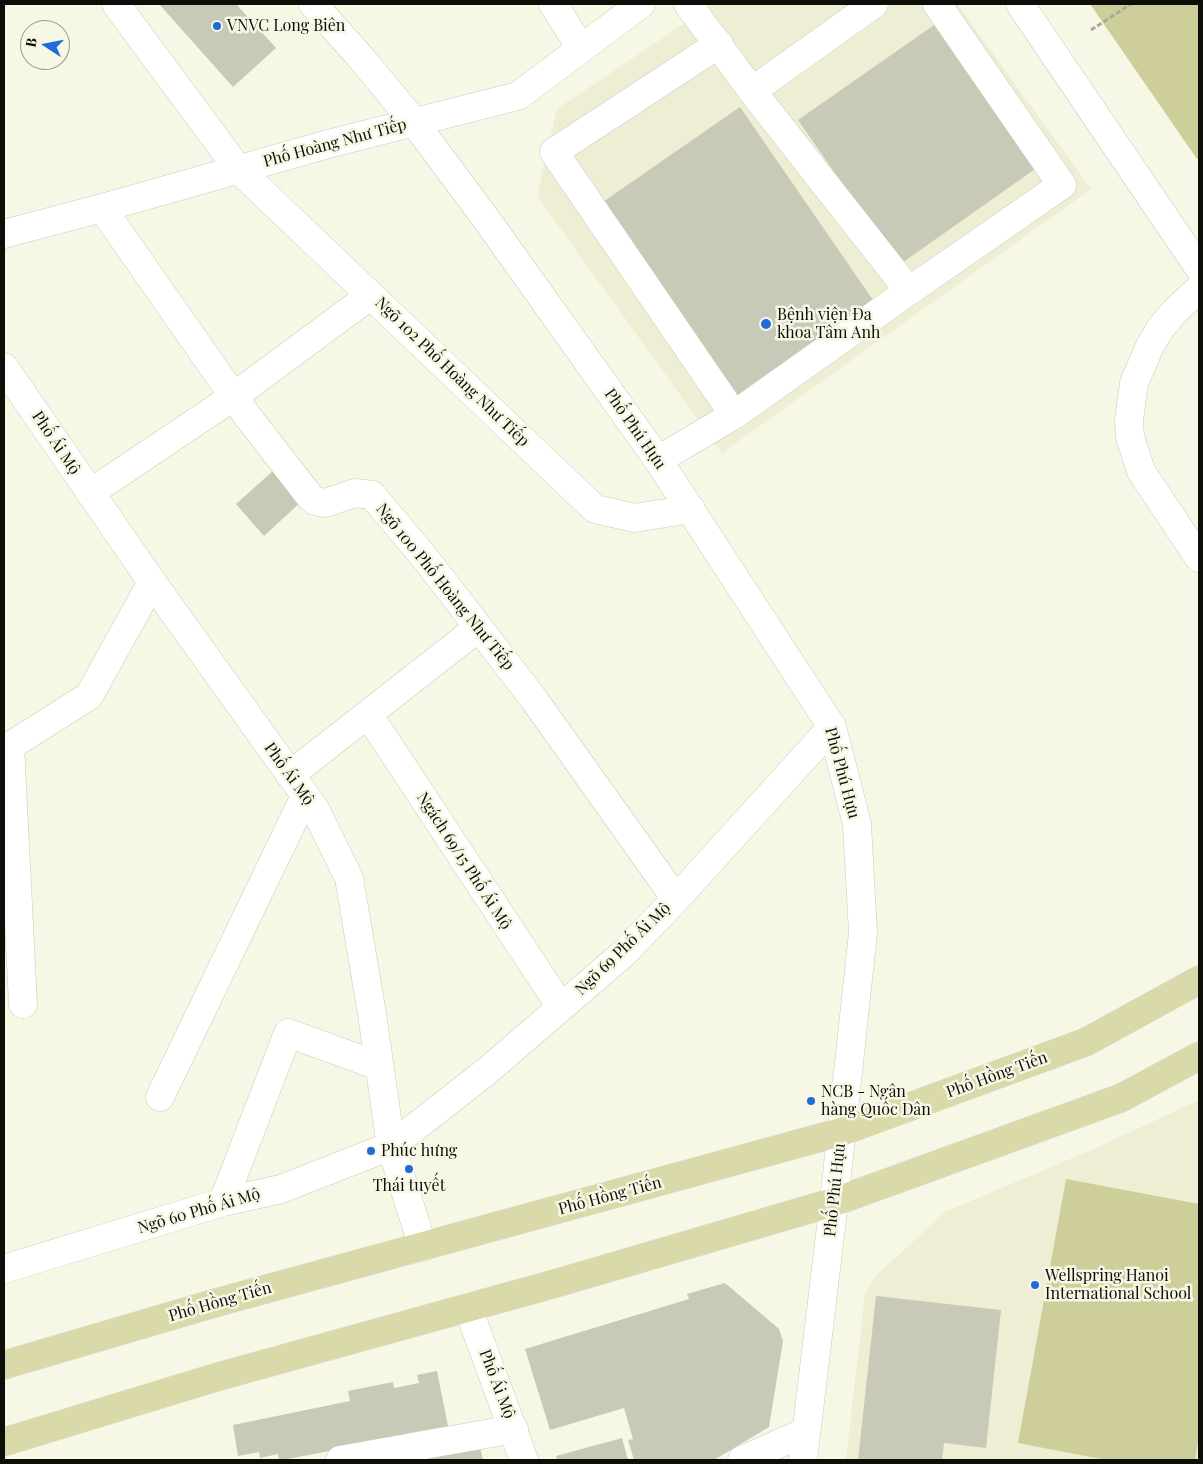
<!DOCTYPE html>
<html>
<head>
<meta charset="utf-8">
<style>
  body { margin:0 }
  #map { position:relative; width:1203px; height:1464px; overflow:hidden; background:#f6f7e4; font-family:"Playfair Display",serif }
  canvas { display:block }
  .frame { position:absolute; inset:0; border:5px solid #0e0e08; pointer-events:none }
  .north { position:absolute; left:20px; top:20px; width:50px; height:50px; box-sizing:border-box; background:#f6f7e4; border:1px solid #999a8c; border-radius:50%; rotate:281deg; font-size:14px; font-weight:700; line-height:20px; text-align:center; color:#0e0e08 }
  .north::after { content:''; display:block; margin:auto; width:18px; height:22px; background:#1f6cd7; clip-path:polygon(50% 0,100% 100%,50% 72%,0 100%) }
</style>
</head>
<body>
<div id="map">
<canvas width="1203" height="1464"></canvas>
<div class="frame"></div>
<div class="north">B</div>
</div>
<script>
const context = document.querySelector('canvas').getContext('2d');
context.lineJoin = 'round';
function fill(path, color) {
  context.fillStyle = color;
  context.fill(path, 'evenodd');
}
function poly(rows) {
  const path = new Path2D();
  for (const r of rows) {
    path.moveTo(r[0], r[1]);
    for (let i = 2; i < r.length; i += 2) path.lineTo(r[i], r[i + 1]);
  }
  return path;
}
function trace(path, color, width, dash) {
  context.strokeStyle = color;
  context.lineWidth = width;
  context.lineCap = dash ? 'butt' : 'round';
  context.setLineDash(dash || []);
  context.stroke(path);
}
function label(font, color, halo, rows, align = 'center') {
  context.font = font + ' "Playfair Display",serif';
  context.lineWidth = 5;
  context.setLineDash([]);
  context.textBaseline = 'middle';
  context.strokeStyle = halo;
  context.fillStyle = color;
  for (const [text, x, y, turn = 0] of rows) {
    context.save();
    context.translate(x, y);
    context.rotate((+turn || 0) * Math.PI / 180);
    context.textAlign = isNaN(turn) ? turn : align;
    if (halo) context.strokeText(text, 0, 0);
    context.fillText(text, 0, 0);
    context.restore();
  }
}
fill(poly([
  [713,4,957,4,1091,189,722,453,537,196,557,109],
  [1199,1100,1199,1460,846,1460,865,1294,876,1276,945,1212,1094,1149]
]), '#edeed3');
fill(poly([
  [1090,4,1199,4,1199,160,1197,159],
  [1066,1179,1199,1204,1199,1436,1195,1460,1106,1460,1018,1443]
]), '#cece9b');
fill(poly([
  [159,4,236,4,276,48,233,87],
  [937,23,1038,167,899,265,798,120],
  [740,107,875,303,735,401,600,204],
  [274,470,302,501,264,536,236,504],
  [725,1283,779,1329,783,1341,769,1427,714,1460,634,1460,628,1440,633,1439,624,1408,550,1430,525,1349,689,1299,687,1294],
  [876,1296,1001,1310,986,1448,944,1443,942,1460,858,1460],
  [437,1371,448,1426,403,1434,405,1444,367,1444,282,1460,279,1460,278,1454,260,1458,259,1452,238,1456,233,1425,350,1401,348,1391,393,1382,394,1388,419,1383,417,1375],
  [622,1438,628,1460,557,1460,556,1456],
  [480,1447,483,1460,419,1460,419,1457]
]), '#c9c9b7');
const minor = poly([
  [116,4,238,169,595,509,635,518,691,509],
  [313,4,362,59,414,122,484,216,658,460,832,727,857,824,863,933,834,1202,803,1460],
  [553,4,581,48],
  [688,4,752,91,909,291],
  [1020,4,1199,268],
  [719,44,554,152,734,415,909,291,1062,185,937,4],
  [752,91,874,4],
  [102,208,248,417,311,498,315,501,325,503,355,493,372,495,425,558,533,698,676,899],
  [4,234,102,208,332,143,518,96,641,4],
  [1199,289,1175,311,1160,329,1150,346,1134,383,1129,420,1130,437,1141,471,1199,558],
  [4,367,152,582,315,809,349,878,372,1014,391,1146,423,1247],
  [658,460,734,415],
  [90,493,233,397,371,295],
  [368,714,561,1007],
  [4,746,10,746,89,696,152,582],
  [10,746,23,1004],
  [290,775,478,628],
  [160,1097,305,796],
  [223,1202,288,1033,379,1066],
  [4,1269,223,1202,281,1189,391,1146,487,1071,623,954,676,899,832,727],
  [468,1308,524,1460],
  [340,1460,514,1429],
  [742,1460,805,1432]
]);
const major = poly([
  [4,1365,215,1303,841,1132,1086,1042,1199,980],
  [4,1442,217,1377,557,1283,834,1202,1121,1098,1199,1056]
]);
trace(minor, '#cbccb9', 29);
trace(major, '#dddddc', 29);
trace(poly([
  [1091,30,1131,4]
]), '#aaaa9c', 3, [5, 2.5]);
trace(minor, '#fff', 28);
trace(major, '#d9d9aa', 28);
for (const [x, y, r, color] of [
  [217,26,5,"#1f6cd7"],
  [766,324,6,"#1f6cd7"],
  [811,1101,5,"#1f6cd7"],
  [371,1151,5,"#1f6cd7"],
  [409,1169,5,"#1f6cd7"],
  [1035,1285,5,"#1f6cd7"]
]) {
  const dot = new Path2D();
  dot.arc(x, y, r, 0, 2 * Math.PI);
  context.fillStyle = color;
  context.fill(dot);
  trace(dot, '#f6f7e4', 2);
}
label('16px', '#0e0e08', '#f6f7e4', [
  ["VNVC Long Biên",227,26],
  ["Bệnh viện Đa",777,315],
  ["khoa Tâm Anh",777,333],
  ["NCB - Ngân",821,1092],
  ["hàng Quốc Dân",821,1110],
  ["Phúc hưng",381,1151],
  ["Thái tuyết",409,1186,"center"],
  ["Wellspring Hanoi",1045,1276],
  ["International School",1045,1294]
], 'left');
label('16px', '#0e0e08', '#f6f7e4', [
  ["Phố Hoàng Như Tiếp",335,143,-15],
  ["Ngõ 102 Phố Hoàng Như Tiếp",452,372,44],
  ["Phố Phú Hựu",635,429,55],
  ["Phố Ái Mộ",56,443,56],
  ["Ngõ 100 Phố Hoàng Như Tiếp",445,587,51],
  ["Phố Phú Hựu",842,773,75],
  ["Phố Ái Mộ",289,774,54],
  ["Ngách 69/15 Phố Ái Mộ",464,861,57],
  ["Ngõ 69 Phố Ái Mộ",623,949,-44],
  ["Phố Hồng Tiến",997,1075,-20],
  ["Phố Phú Hựu",835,1190,-84],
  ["Phố Hồng Tiến",610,1196,-15],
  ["Ngõ 60 Phố Ái Mộ",199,1211,-16],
  ["Phố Hồng Tiến",220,1302,-16],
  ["Phố Ái Mộ",497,1384,69]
]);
</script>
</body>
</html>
